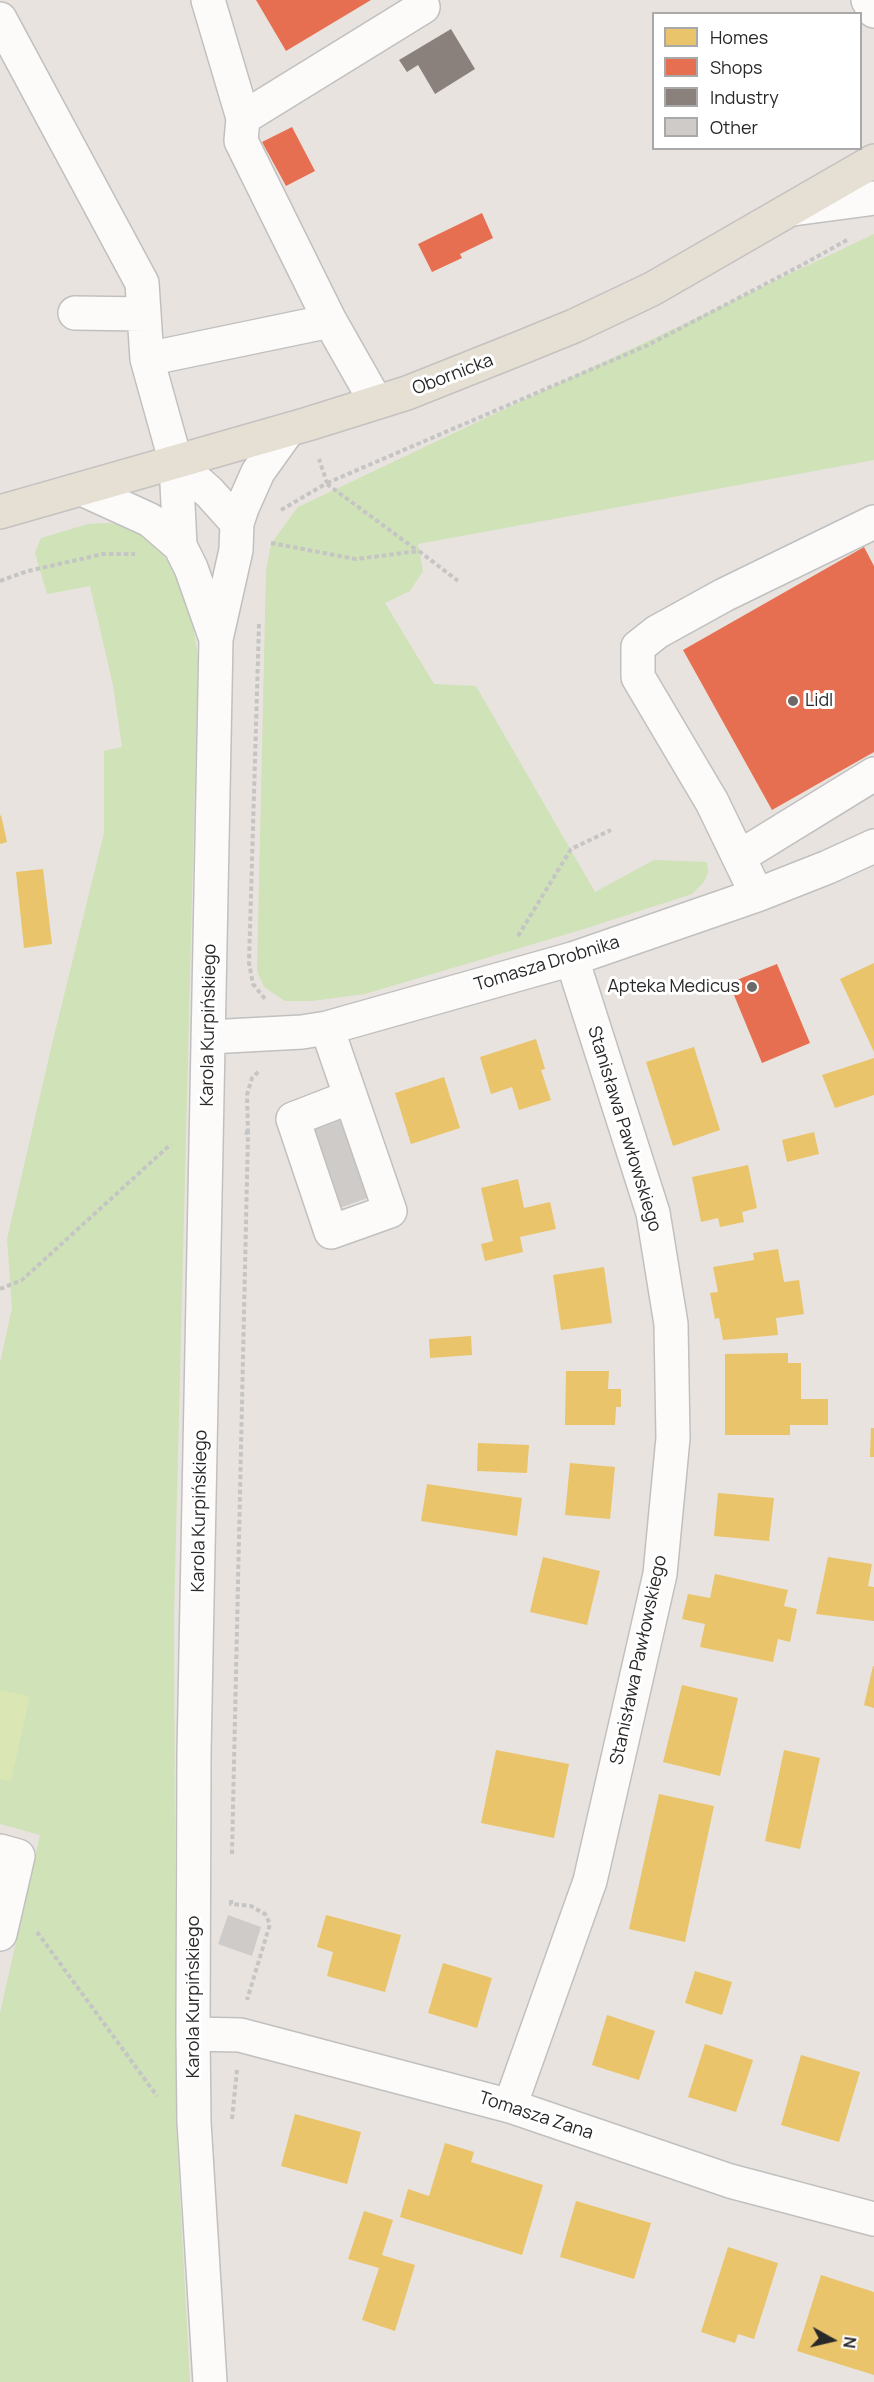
<!DOCTYPE html>
<html>
<head>
<meta charset="utf-8">
<style>
  body { margin:0 }
  #map { position:relative; width:874px; height:2382px; overflow:hidden; background:#e8e3de; font-family:Manrope,sans-serif }
  canvas { display:block }
  .legend { position:absolute; left:652px; top:12px; width:210px; height:138px; box-sizing:border-box; background:#fff; border:2px solid #a9a9a9; margin:0; padding:8px 10px; list-style:none; font-size:18px; color:#292929 }
  .legend li { display:flex; align-items:center; gap:12px; height:30px }
  .legend b { width:30px; border:2px solid #a9a9a9 }
  .north { position:absolute; left:802px; top:2310px; width:60px; height:60px; -webkit-text-stroke:4px #fff; paint-order:stroke; rotate:98deg; font-size:16px; font-weight:700; line-height:24px; text-align:center; color:#292929 }
  .north::after { content:''; display:block; margin:auto; width:21px; height:27px; background:#292929; clip-path:polygon(50% 0,100% 100%,50% 72%,0 100%) }
</style>
</head>
<body>
<div id="map">
<canvas width="874" height="2382"></canvas>
<ul class="legend">
<li><b style="height:16px;background:#e9c46a"></b>Homes</li>
<li><b style="height:16px;background:#e76f51"></b>Shops</li>
<li><b style="height:16px;background:#8a817c"></b>Industry</li>
<li><b style="height:16px;background:#cecbc8"></b>Other</li>
</ul>
<div class="north">N</div>
</div>
<script>
const context = document.querySelector('canvas').getContext('2d');
context.lineJoin = 'round';
function fill(path, color) {
  context.fillStyle = color;
  context.fill(path, 'evenodd');
}
function poly(rows) {
  const path = new Path2D();
  for (const r of rows) {
    path.moveTo(r[0], r[1]);
    for (let i = 2; i < r.length; i += 2) path.lineTo(r[i], r[i + 1]);
  }
  return path;
}
function trace(path, color, width, dash) {
  context.strokeStyle = color;
  context.lineWidth = width;
  context.lineCap = dash ? 'butt' : 'round';
  context.setLineDash(dash || []);
  context.stroke(path);
}
function label(font, color, halo, rows, align = 'center') {
  context.font = font + ' Manrope,sans-serif';
  context.lineWidth = 6;
  context.setLineDash([]);
  context.textBaseline = 'middle';
  context.strokeStyle = halo;
  context.fillStyle = color;
  for (const [text, x, y, turn = 0] of rows) {
    context.save();
    context.translate(x, y);
    context.rotate((+turn || 0) * Math.PI / 180);
    context.textAlign = isNaN(turn) ? turn : align;
    if (halo) context.strokeText(text, 0, 0);
    context.fillText(text, 0, 0);
    context.restore();
  }
}
fill(poly([
  [874,234,874,460,418,544,423,571,410,591,385,603,434,684,476,686,595,892,654,860,707,862,708,872,704,882,692,894,584,929,365,994,312,1001,285,1001,264,987,257,971,266,571,271,544,286,523,298,507],
  [109,523,127,526,146,536,158,547,173,570,183,591,194,630,198,657,174,1614,176,2122,190,2382,0,2382,0,2013,40,1835,0,1824,0,1363,12,1308,7,1239,52,1044,104,833,104,751,122,747,113,685,90,586,47,594,35,553,41,538,88,524]
]), '#cfe2b8');
fill(poly([
  [0,1690,30,1696,11,1781,0,1779]
]), '#dbe6b5');
fill(poly([
  [1,815,7,842,0,844,0,816],
  [43,869,52,944,24,948,16,872],
  [874,963,874,1052,840,979],
  [536,1039,545,1069,541,1070,551,1100,519,1110,512,1087,491,1094,480,1057],
  [694,1047,720,1130,673,1146,646,1062],
  [874,1058,874,1095,835,1108,822,1075],
  [444,1077,460,1128,411,1144,395,1093],
  [814,1132,819,1154,787,1162,782,1140],
  [748,1165,757,1208,742,1212,744,1222,720,1227,718,1218,701,1222,692,1177],
  [518,1179,524,1208,550,1202,556,1229,520,1237,523,1252,485,1261,481,1244,493,1241,481,1188],
  [778,1249,784,1282,799,1280,804,1314,776,1318,778,1335,723,1340,719,1318,715,1319,710,1293,718,1292,713,1267,754,1260,753,1253],
  [604,1267,612,1323,561,1330,553,1275],
  [471,1336,472,1355,430,1358,429,1339],
  [788,1353,788,1363,801,1363,801,1399,828,1399,828,1425,790,1425,790,1435,725,1435,725,1354],
  [566,1371,609,1371,608,1389,621,1389,621,1407,616,1407,615,1425,565,1425],
  [871,1428,874,1428,874,1457,870,1457],
  [478,1443,529,1445,527,1473,477,1471],
  [570,1463,615,1467,610,1519,565,1515],
  [427,1484,522,1498,517,1536,421,1521],
  [718,1493,774,1498,769,1541,714,1536],
  [543,1557,600,1571,587,1625,530,1612],
  [828,1557,872,1564,868,1586,874,1587,874,1621,816,1614],
  [715,1574,788,1590,784,1606,797,1609,790,1642,778,1639,773,1662,700,1647,705,1624,682,1619,688,1594,710,1598],
  [873,1666,874,1666,874,1708,864,1705],
  [682,1685,738,1698,720,1776,663,1762],
  [496,1750,569,1764,554,1838,481,1823],
  [784,1750,820,1758,800,1849,765,1841],
  [659,1794,714,1806,685,1942,629,1929],
  [326,1915,401,1935,385,1992,327,1976,333,1952,317,1947],
  [443,1963,492,1978,477,2028,428,2013],
  [695,1971,732,1982,722,2015,685,2003],
  [607,2015,655,2031,639,2080,592,2065],
  [705,2044,753,2060,736,2112,688,2097],
  [801,2055,860,2072,839,2142,781,2125],
  [295,2114,361,2132,347,2184,281,2166],
  [445,2143,474,2152,471,2162,543,2185,522,2255,400,2217,408,2189,429,2196],
  [576,2201,651,2223,634,2279,560,2257],
  [364,2211,393,2220,382,2255,415,2265,395,2331,362,2320,379,2268,348,2259],
  [728,2247,778,2263,754,2339,738,2334,735,2343,701,2332],
  [821,2275,874,2292,874,2375,797,2351]
]), '#e9c46a');
fill(poly([
  [256,0,371,0,286,51],
  [292,127,315,171,286,186,262,142],
  [482,213,493,238,460,254,462,258,432,272,418,244],
  [864,547,874,566,874,752,772,810,683,650],
  [777,964,810,1043,762,1063,729,983]
]), '#e76f51');
fill(poly([
  [451,29,475,69,435,94,418,65,407,72,399,60]
]), '#8a817c');
fill(poly([
  [348,1111,376,1195,334,1210,306,1125],
  [228,1915,261,1927,252,1956,218,1944]
]), '#cecbc8');
const minor = poly([
  [208,0,243,118,241,141,330,321,376,402],
  [868,0,874,11],
  [0,19,142,283,147,359,176,463,180,546],
  [243,118,423,7],
  [793,209,874,198],
  [75,313,144,314],
  [147,359,330,321],
  [176,463,209,492,237,523],
  [82,489,150,520,180,546,191,568,216,639],
  [739,857,874,774],
  [757,895,712,802,638,677,638,647,657,632,724,595,874,522],
  [327,1028,390,1211,331,1232,293,1119,350,1097],
  [209,1037,302,1032,327,1028,572,959,757,895,828,867,874,846],
  [0,1851,18,1856,0,1934],
  [193,2034,240,2035,510,2106,730,2181,874,2219],
  [510,2106,590,1881,660,1574,673,1438,671,1324,653,1213,572,959],
  [210,2382,194,2122,193,2034,194,1753,216,639,236,550,237,523,242,508,258,472,288,430]
]);
const major = poly([
  [0,512,308,424,407,393,520,348,574,326,652,289,874,161]
]);
trace(minor, '#c1c0c0', 36);
trace(major, '#c4c2c0', 36);
trace(poly([
  [327,483,648,345,802,265,847,240],
  [327,484,418,551],
  [281,510,327,483,319,459],
  [271,543,356,559,419,551,458,581],
  [0,581,28,571,103,554,135,554],
  [259,624,249,963,253,984,265,999],
  [518,936,571,849,611,830],
  [248,1133,247,1095,252,1078,260,1070],
  [0,1289,22,1280,171,1144],
  [232,1854,248,1133,242,1132],
  [231,1900,231,1904,251,1906,265,1914,270,1924,247,2000],
  [37,1932,157,2096],
  [232,2119,237,2070]
]), '#c6c5c5', 4, [4.5, 3]);
trace(minor, '#fcfbfa', 33);
trace(major, '#e5dfd4', 33);
for (const [x, y, r, color] of [
  [793,701,6,"#6c6a68"],
  [752,987,6,"#6c6a68"]
]) {
  const dot = new Path2D();
  dot.arc(x, y, r, 0, 2 * Math.PI);
  context.fillStyle = color;
  context.fill(dot);
  trace(dot, '#fff', 2);
}
label('18px', '#292929', '#fff', [
  ["Obornicka",453,375,-21],
  ["Tomasza Drobnika",547,964,-17],
  ["Karola Kurpińskiego",209,1025,-89],
  ["Stanisława Pawłowskiego",624,1129,73],
  ["Karola Kurpińskiego",200,1511,-89],
  ["Stanisława Pawłowskiego",639,1660,-78],
  ["Karola Kurpińskiego",194,1997,-90],
  ["Tomasza Zana",536,2116,18]
]);
label('18px', '#292929', '#fff', [
  ["Lidl",805,701],
  ["Apteka Medicus",740,987,"right"]
], 'left');
</script>
</body>
</html>
